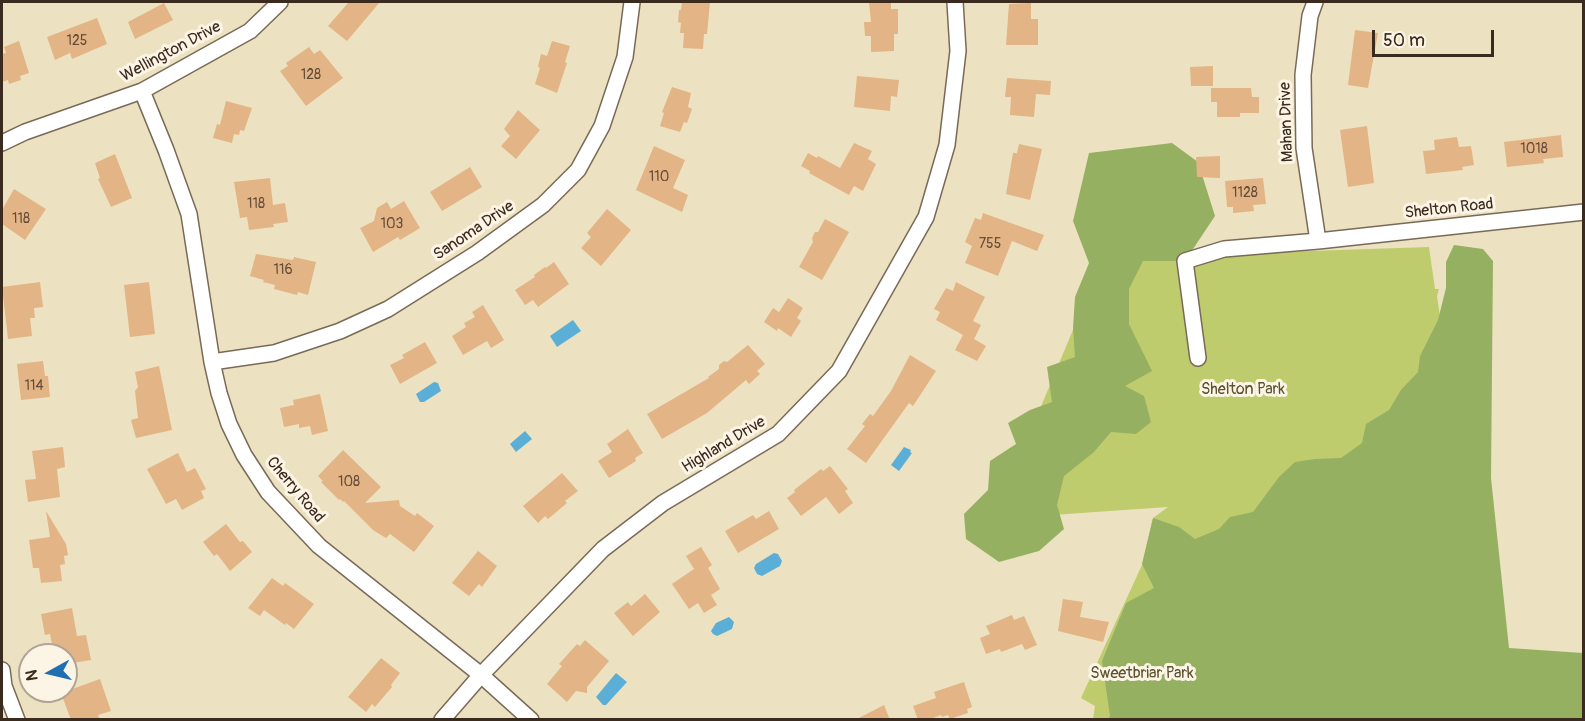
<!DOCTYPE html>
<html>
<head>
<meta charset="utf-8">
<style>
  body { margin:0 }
  #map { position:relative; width:1585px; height:721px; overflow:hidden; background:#ece2c1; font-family:Pangolin,sans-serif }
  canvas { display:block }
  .frame { position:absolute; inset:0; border:3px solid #3b2a1e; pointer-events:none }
  .north { position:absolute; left:18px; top:643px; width:60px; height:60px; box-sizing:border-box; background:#fcf5e5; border:2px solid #afa495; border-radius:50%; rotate:262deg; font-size:16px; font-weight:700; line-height:24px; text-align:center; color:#3b2a1e }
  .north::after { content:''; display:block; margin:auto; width:21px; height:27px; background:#1f6fb2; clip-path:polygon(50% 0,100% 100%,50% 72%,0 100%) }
  .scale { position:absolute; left:1372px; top:30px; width:122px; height:27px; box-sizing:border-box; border:3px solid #3b2a1e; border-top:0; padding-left:8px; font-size:18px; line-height:21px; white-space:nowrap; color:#3b2a1e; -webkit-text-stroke:4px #fcf5e5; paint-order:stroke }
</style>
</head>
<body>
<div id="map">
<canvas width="1585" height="721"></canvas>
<div class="frame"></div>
<div class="north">N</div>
<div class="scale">50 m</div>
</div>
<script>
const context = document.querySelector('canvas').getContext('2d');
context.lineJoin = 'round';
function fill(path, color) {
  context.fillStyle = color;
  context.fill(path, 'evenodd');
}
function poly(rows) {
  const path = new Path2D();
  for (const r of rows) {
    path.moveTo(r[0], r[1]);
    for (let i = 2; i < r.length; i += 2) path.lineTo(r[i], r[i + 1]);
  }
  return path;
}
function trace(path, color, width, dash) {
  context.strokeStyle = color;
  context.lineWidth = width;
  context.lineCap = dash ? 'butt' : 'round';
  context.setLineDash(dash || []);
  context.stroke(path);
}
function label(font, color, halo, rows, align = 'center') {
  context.font = font + ' Pangolin,sans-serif';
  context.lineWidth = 6;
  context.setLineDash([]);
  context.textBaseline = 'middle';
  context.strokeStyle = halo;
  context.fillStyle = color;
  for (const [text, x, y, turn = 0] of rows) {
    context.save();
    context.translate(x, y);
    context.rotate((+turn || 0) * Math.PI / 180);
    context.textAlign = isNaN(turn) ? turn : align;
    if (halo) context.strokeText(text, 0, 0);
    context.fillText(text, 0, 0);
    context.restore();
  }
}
fill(poly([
  [1429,247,1435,289,1439,289,1437,296,1452,397,1188,614,1172,524,1195,719,1093,719,1095,706,1081,698,1142,565,1153,518,1168,507,994,519,1103,258]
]), '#becc6e');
fill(poly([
  [1172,143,1198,162,1215,216,1185,261,1143,261,1129,289,1129,324,1152,371,1125,386,1144,396,1151,422,1136,434,1111,432,1094,452,1064,476,1057,505,1064,529,1039,551,999,562,966,539,964,514,988,490,990,461,1016,444,1008,423,1030,410,1052,402,1047,367,1075,357,1073,328,1075,297,1089,263,1073,221,1089,153],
  [1454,245,1483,249,1493,261,1491,478,1509,648,1583,653,1583,719,1108,719,1110,716,1102,661,1126,603,1154,588,1142,564,1153,518,1179,527,1195,539,1219,529,1230,517,1253,512,1279,477,1295,462,1315,459,1341,458,1362,443,1366,424,1389,410,1401,390,1418,372,1420,356,1438,320,1446,288,1446,262]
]), '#96b061');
fill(poly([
  [573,320,581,331,557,347,550,336],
  [434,382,438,383,441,391,424,402,420,402,416,394],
  [525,431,532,439,516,452,510,444],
  [904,447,911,450,910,452,912,453,899,471,891,465],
  [774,553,778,554,782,561,780,566,762,576,757,574,754,568,756,564],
  [729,617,734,622,732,629,717,636,713,634,711,631,716,623],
  [616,673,627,682,606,705,603,705,596,697]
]), '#5baed6');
fill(poly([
  [349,2,380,2,347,41,328,26],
  [682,2,710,2,707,34,704,34,703,49,683,48,684,33,680,33,681,23,678,22,679,10,681,10],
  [869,2,891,2,891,9,898,9,898,34,894,34,894,51,871,52,871,36,865,36,864,22,871,22],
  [164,3,173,20,135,39,128,22],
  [1031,3,1031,19,1038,19,1038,45,1006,45,1009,4],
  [97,18,107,44,72,59,70,53,55,60,47,37],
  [1355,30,1378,33,1368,88,1348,85],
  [19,41,29,73,20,76,21,80,9,84,8,80,2,82,2,54,6,53,4,47],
  [552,41,570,46,565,62,567,63,557,93,535,84,540,68,538,67,541,54,547,56],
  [309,47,314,54,320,50,343,78,306,106,280,71,288,66,286,63],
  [1213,66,1213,86,1191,86,1190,67],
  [857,76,899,80,897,97,891,96,890,111,854,107],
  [1007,78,1051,81,1050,95,1036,94,1034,117,1010,115,1011,97,1005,97],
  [672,87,691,93,688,107,692,109,687,123,684,122,680,132,660,126,664,113,662,112],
  [1211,88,1251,88,1252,97,1259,97,1259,113,1240,113,1240,117,1217,117,1217,102,1211,102],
  [226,101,252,108,244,131,240,130,239,135,234,134,232,143,213,138,217,124,220,125],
  [518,110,540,130,516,159,501,146,510,136,504,129],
  [1367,126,1374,183,1348,187,1340,130],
  [1561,135,1563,157,1543,159,1544,163,1507,167,1504,142],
  [1457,137,1459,147,1471,146,1474,165,1462,167,1463,170,1426,174,1423,151,1435,150,1434,140],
  [854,143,872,151,868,159,876,164,863,191,854,186,849,195,809,173,810,171,801,166,808,153,817,158,818,156,840,168],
  [1019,144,1042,149,1030,200,1006,194,1013,153,1017,153],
  [654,146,685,160,673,188,688,195,682,212,636,190],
  [115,154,132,198,111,207,98,179,100,178,95,163],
  [1220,156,1220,178,1197,177,1196,157],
  [470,167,482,187,442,211,430,192],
  [270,178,273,205,285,203,288,222,273,224,274,227,249,230,247,217,240,218,234,182],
  [1263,178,1266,204,1253,205,1254,211,1233,213,1233,207,1227,207,1225,181],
  [14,189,46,209,25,240,2,224,2,210],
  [404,201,420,228,400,240,398,237,373,252,360,228,374,221,377,208,387,202,391,209],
  [607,209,631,230,601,266,581,248,591,237,587,233],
  [983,213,1044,235,1037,251,1012,241,998,276,965,263,972,246,965,242,975,218,981,220],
  [825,219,849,232,822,280,799,267,813,242,812,238,815,232,818,232],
  [256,254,293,260,294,257,316,262,308,295,298,292,297,295,274,289,275,285,263,282,264,280,250,276],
  [554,262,569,284,538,307,533,300,525,305,515,290,535,277,534,275,545,267,546,268],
  [40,282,43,307,34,308,35,318,30,318,32,336,8,339,2,287],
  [149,282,155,334,130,337,124,285],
  [956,282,985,297,973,321,981,325,974,339,986,346,977,361,955,350,963,335,936,320,940,312,934,309,946,288,953,291],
  [788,298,803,308,797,318,801,321,791,337,778,328,777,331,764,322,773,308,779,312],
  [483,305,504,340,491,348,487,341,463,355,452,336,466,327,464,323,475,317,472,312],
  [425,342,437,363,400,384,390,365,404,358,402,355],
  [748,345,765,364,757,371,760,374,749,384,746,380,707,413,662,439,647,414,709,378,708,377,719,369,719,365,724,361,727,362],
  [910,355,936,371,913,406,909,403,866,463,847,449,865,426,862,424,870,414,873,416,891,391],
  [43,361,45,376,48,376,50,397,21,400,17,364],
  [159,366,172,430,136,438,131,420,138,418,135,391,138,387,135,372],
  [320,394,328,431,312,435,310,426,299,428,299,424,284,427,280,408,294,405,293,400],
  [628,429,643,453,635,458,636,461,609,478,598,461,612,452,607,444],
  [63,447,65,467,57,469,60,497,28,502,25,480,36,479,32,451],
  [343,450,381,487,365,503,399,500,400,506,415,516,417,513,434,526,414,552,390,534,386,538,373,530,344,501,343,502,340,499,339,500,321,482,323,481,318,476],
  [178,453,187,472,195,468,206,489,201,491,204,498,182,510,176,499,166,504,147,469],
  [830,466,848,489,845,491,853,503,839,514,826,497,801,516,787,498,795,492,794,490,821,469,823,471],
  [562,473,578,491,565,501,567,503,548,519,545,516,538,523,523,506],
  [46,511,66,544,68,555,64,556,65,564,60,565,62,581,41,583,39,568,33,568,29,540,50,537],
  [769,511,779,529,738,553,725,531,753,515,756,519],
  [226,524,240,542,243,541,252,552,230,571,217,554,214,556,203,542],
  [701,547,712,565,708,568,720,589,711,595,717,605,704,613,698,603,689,609,672,584,694,569,686,556],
  [478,551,497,566,482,587,479,584,469,596,452,583],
  [272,578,283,586,285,583,314,604,294,629,286,623,285,625,264,610,260,616,248,608],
  [645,594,660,612,633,636,614,613,628,602,631,606],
  [1063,599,1083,602,1080,617,1109,622,1103,642,1058,631],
  [72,608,77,636,86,635,91,660,66,664,66,655,54,655,50,634,45,635,41,614],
  [1012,615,1014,620,1024,616,1037,645,1025,650,1022,644,1001,652,1000,649,986,654,980,638,990,634,986,626],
  [585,640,609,661,587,687,587,693,576,691,567,702,547,684,562,666,559,664,577,644,580,646],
  [381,658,400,673,391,685,392,687,375,707,372,704,366,712,348,697],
  [100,679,111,711,98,715,100,720,71,720,61,693],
  [964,682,972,707,967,709,968,713,950,719,948,715,942,717,941,715,928,720,918,720,913,706,936,698,934,692],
  [884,705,890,720,855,720]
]), '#e3b485');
const street = poly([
  [1315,2,1310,16,1303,75,1304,148,1318,241],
  [142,91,166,150,189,214,212,362,219,393,229,424,244,455,268,492,319,546,481,675,531,720],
  [2,143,25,132,142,91,250,31,280,2],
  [1198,358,1185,261,1224,249,1318,241,1584,212],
  [212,362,274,353,340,331,388,309,477,253,543,205,578,170,602,126,625,57,632,2],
  [2,670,4,686,17,720],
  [442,720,481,675,603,549,663,503,778,434,839,371,926,217,947,145,958,51,955,2]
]);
trace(street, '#796a57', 18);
trace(street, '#fff', 15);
label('14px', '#654c38', null, [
  ["125",77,41],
  ["128",311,75],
  ["1018",1534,149],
  ["110",659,177],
  ["1128",1245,193],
  ["118",256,204],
  ["118",21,219],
  ["103",392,224],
  ["755",990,244],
  ["116",283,270],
  ["114",34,386],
  ["108",349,482]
]);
label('16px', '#3b2a1e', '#fcf5e5', [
  ["Wellington Drive",171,52,-28],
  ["Mahan Drive",1287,122,-92],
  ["Shelton Road",1449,209,-6],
  ["Sanoma Drive",474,231,-34],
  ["Highland Drive",724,445,-31],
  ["Cherry Road",295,490,50]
]);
label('16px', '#5c5232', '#fcf5e5', [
  ["Shelton Park",1243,390],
  ["Sweetbriar Park",1142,674]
]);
</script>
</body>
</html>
